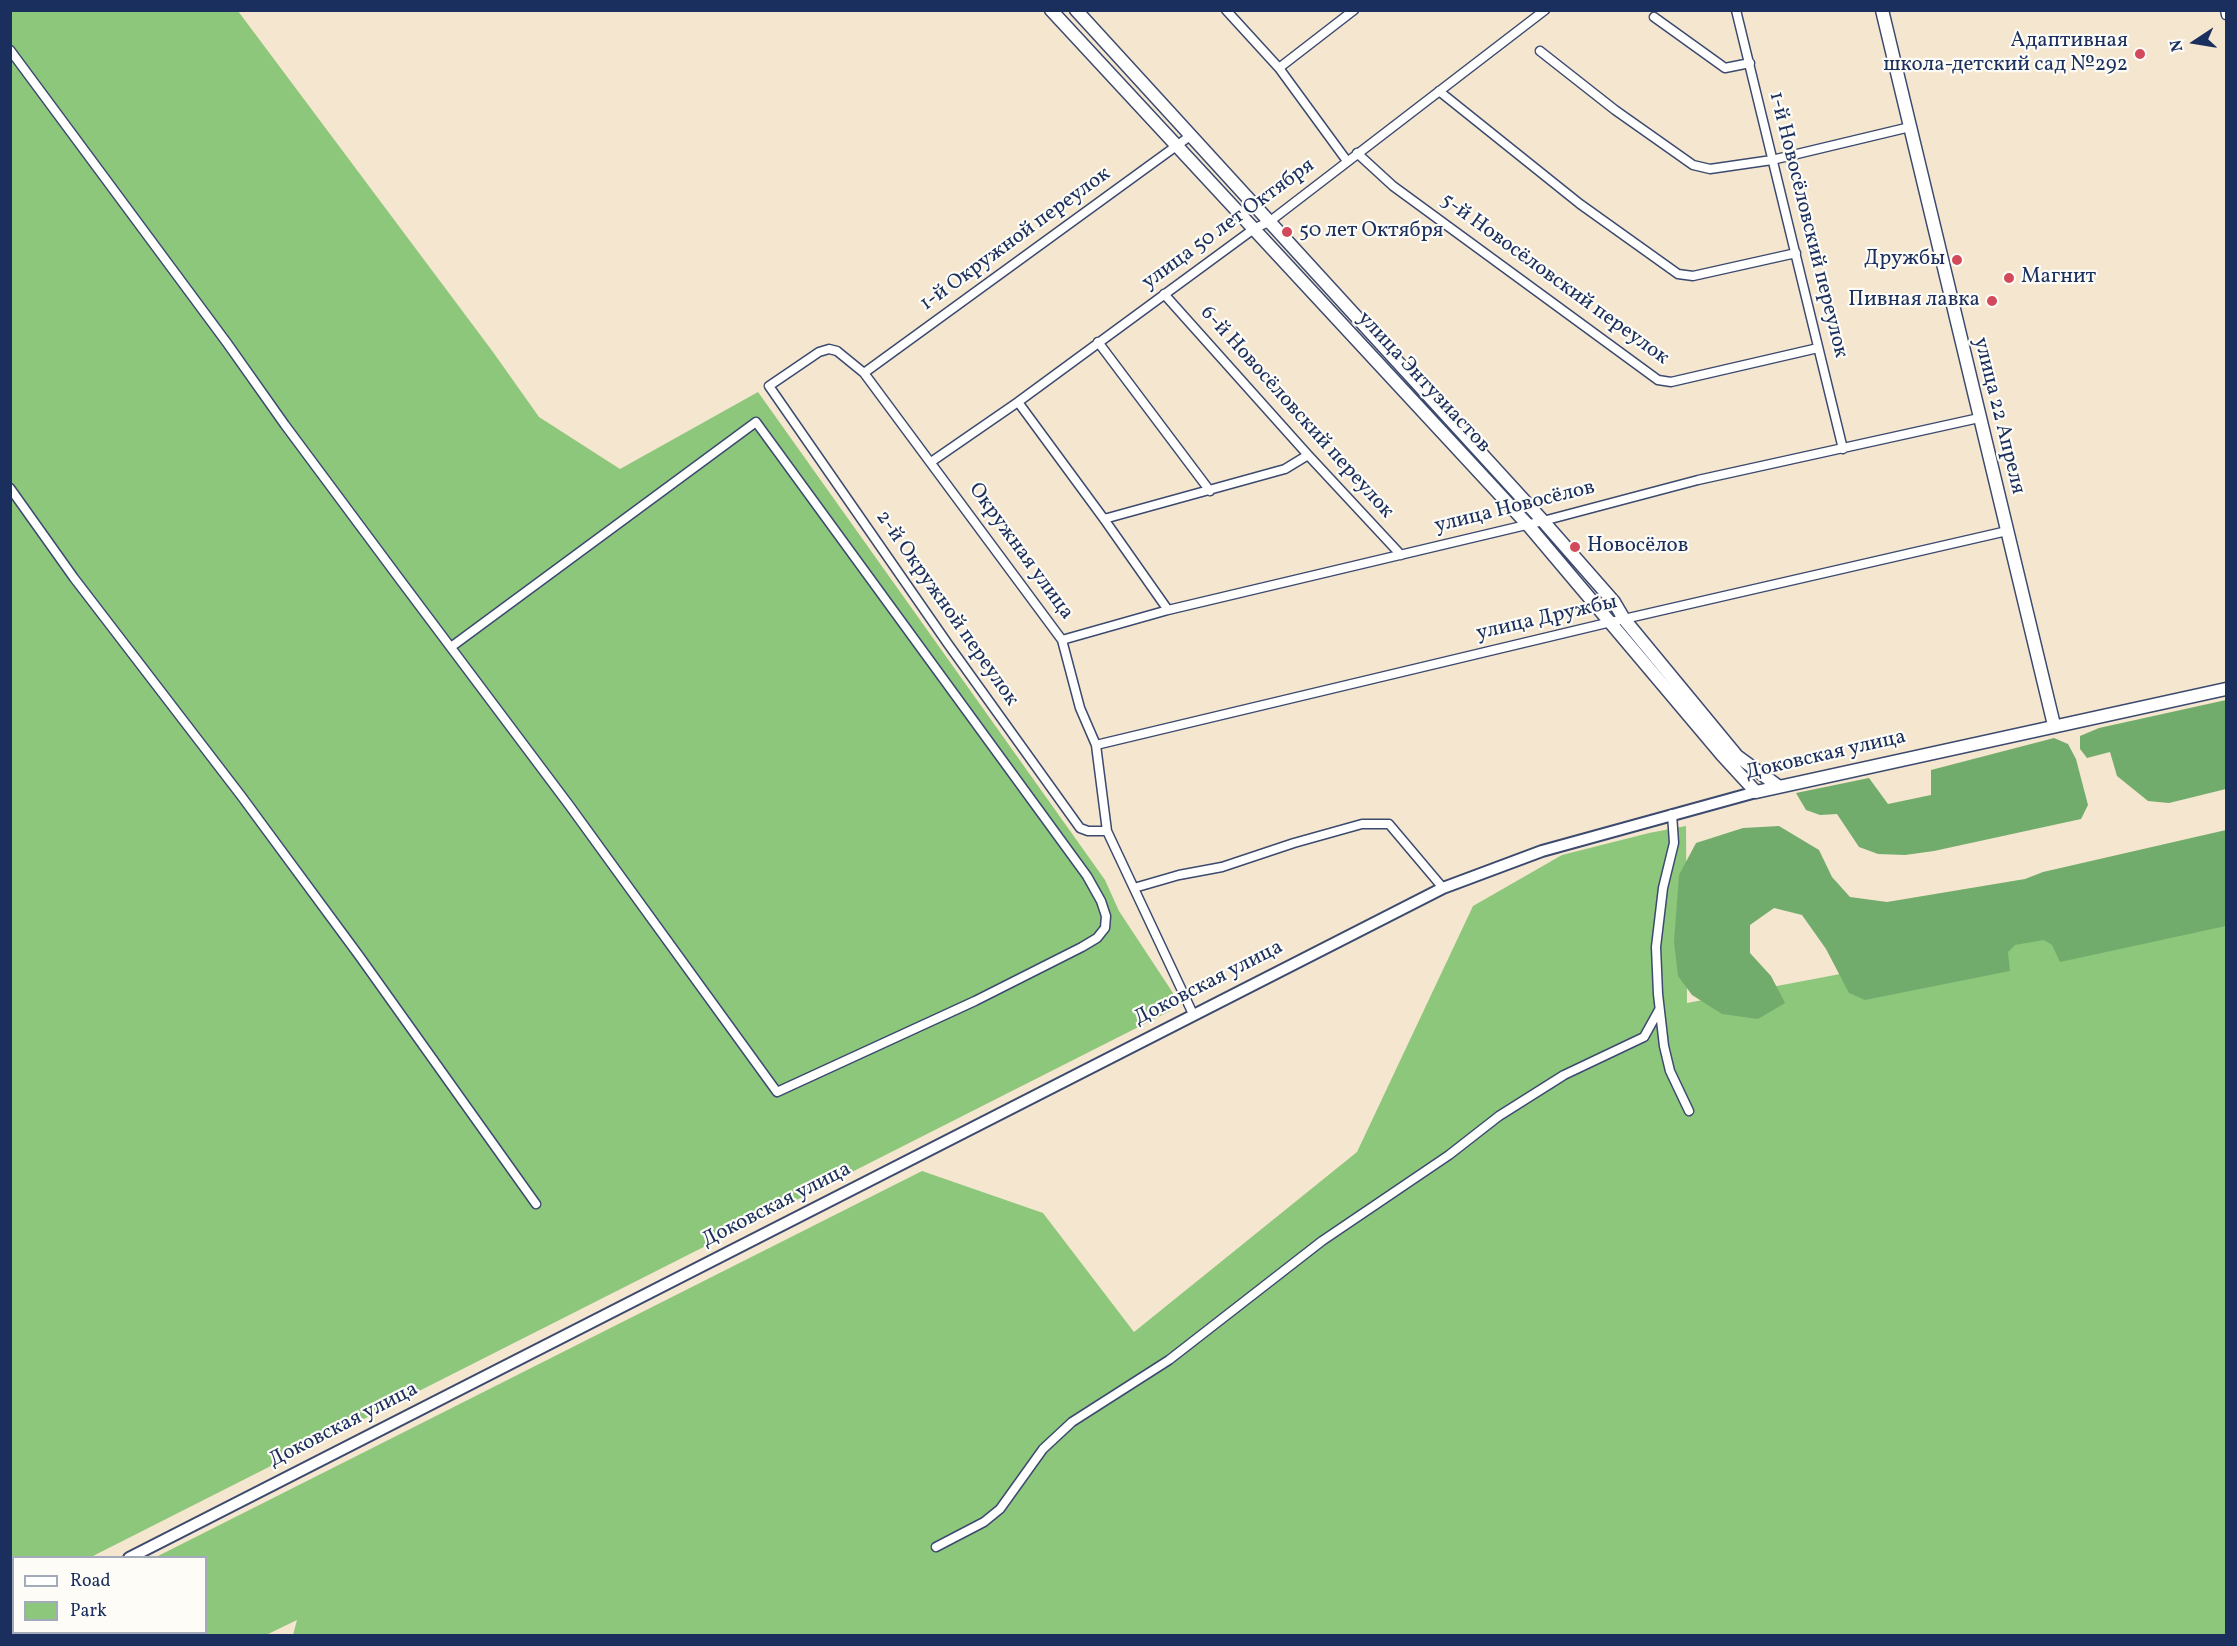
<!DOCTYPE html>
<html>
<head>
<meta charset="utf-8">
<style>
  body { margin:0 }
  #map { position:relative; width:2237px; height:1646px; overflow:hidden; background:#f5e6cf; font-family:Vollkorn,serif }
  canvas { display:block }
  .frame { position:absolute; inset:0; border:12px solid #1b2f5e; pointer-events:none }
  .legend { position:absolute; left:12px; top:1556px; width:195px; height:78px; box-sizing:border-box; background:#fdfcf7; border:2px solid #a3aaba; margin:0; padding:8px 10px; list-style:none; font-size:18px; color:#1b2f5e }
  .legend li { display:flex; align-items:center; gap:12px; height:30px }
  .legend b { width:30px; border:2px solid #a3aaba }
  .north { position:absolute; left:2165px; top:12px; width:60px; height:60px; -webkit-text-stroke:4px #fdfcf7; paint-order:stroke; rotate:258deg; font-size:16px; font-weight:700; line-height:24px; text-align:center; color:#1b2f5e }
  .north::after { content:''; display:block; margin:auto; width:21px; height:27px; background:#1b2f5e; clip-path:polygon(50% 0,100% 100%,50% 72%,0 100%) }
</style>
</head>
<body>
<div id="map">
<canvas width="2237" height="1646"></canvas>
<div class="frame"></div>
<ul class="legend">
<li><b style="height:8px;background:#fff"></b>Road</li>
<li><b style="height:16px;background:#8dc77c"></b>Park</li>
</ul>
<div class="north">N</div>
</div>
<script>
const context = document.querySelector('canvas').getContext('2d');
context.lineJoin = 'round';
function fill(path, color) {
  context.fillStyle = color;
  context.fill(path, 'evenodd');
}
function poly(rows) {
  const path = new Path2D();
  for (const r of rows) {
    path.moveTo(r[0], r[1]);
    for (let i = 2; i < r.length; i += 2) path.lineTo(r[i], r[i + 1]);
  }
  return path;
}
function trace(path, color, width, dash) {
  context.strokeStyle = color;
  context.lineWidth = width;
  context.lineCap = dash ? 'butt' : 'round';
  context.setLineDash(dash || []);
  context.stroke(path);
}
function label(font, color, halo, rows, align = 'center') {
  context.font = font + ' Vollkorn,serif';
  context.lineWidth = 4.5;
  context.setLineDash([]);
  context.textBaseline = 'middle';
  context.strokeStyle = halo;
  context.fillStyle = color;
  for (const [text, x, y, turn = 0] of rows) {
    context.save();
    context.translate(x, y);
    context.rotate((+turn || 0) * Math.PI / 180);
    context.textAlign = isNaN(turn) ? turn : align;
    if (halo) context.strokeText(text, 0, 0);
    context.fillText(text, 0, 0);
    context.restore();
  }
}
fill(poly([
  [11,11,238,11,493,352,539,417,620,469,758,392,1105,880,1119,911,1173,993,1172,1010,91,1557,14,1558,13,1597,11,1598],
  [1686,826,1687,1003,2226,901,2226,1635,293,1635,297,1620,266,1635,56,1636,55,1633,206,1632,206,1558,156,1557,922,1171,1043,1213,1134,1332,1357,1152,1473,906,1562,855,1649,833]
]), '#8dc77c');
fill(poly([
  [2226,700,2226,789,2169,803,2148,801,2117,776,2110,752,2087,758,2080,749,2080,736,2099,728],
  [2054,738,2068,744,2076,759,2088,805,2081,819,1934,851,1905,855,1878,854,1859,847,1837,814,1820,815,1806,810,1796,793,1869,778,1888,804,1931,795,1931,770],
  [1779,826,1819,850,1832,877,1850,897,1887,902,2025,879,2043,872,2226,830,2226,926,2060,962,2052,945,2044,940,2015,945,2008,952,2010,971,1865,1000,1849,993,1826,949,1802,915,1774,908,1750,925,1750,953,1771,976,1785,1003,1758,1019,1722,1014,1692,995,1678,976,1674,942,1679,875,1696,843,1743,828]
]), '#72ac6c');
const minor = poly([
  [1226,10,1279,68,1347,161],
  [1736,10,1843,449],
  [2225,10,2226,15],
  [1654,17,1725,68,1750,63],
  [10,50,227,343,285,425,401,581,569,805,777,1092,975,1001,1082,947,1097,938,1105,928,1106,916,1101,901,1087,876,756,422,451,647],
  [1540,51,1615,110,1693,165,1710,169,1772,160,1910,127],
  [1279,68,1354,10],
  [1439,91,1580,204,1678,274,1693,276,1796,253],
  [1357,153,1393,186,1658,380,1671,382,1818,348],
  [1164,294,1308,455,1401,555],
  [1098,342,1210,491],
  [864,373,1190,136],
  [1018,402,1104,519,1168,610],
  [931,462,1018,402,1255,228,1269,222,1545,10],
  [10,488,74,578,242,797,360,957,536,1204],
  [1104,519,1285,469,1308,455],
  [1062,640,1168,610,1543,521,1698,480,1979,418],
  [1096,745,1611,622,2007,531],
  [1672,814,1674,843,1663,888,1656,947,1658,994,1664,1046,1670,1071,1689,1111],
  [1107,831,1088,831,1080,828,948,644,769,386,819,352,829,349,837,351,864,373,1062,640,1080,708,1096,745,1107,831,1193,1014],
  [1134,888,1179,875,1222,867,1294,843,1362,824,1389,824,1443,888],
  [936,1547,984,1522,1000,1509,1043,1449,1072,1422,1169,1360,1322,1241,1449,1155,1499,1116,1564,1075,1644,1037,1659,1010]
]);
const tertiary = poly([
  [129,1558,1443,888,1542,851,1756,792],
  [10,1618,14,1616]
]);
const secondary = poly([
  [1051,10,1528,525,1722,755,1756,792,2226,689],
  [1076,10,1543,521,1614,602,1624,619,1737,756,1778,786],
  [1882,10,2054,725]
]);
trace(minor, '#3c4a6f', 11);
trace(tertiary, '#3c4a6f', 14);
trace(secondary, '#3c4a6f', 15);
trace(minor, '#fff', 8);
trace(tertiary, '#fff', 10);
trace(secondary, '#fff', 12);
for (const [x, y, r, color] of [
  [2140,54,6,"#d1495b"],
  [1287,232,6,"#d1495b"],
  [1957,260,6,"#d1495b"],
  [2009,278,6,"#d1495b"],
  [1992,301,6,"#d1495b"],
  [1575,547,6,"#d1495b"]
]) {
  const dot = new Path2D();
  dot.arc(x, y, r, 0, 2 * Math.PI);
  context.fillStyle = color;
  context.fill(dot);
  trace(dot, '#fdfcf7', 2);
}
label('21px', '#1b2f5e', '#fdfcf7', [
  ["Адаптивная",2128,42],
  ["школа-детский сад №292",2128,66],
  ["50 лет Октября",1299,232,"left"],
  ["Дружбы",1945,260],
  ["Магнит",2021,278,"left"],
  ["Пивная лавка",1980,301],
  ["Новосёлов",1587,547,"left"]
], 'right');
label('21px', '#1b2f5e', '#fdfcf7', [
  ["улица 50 лет Октября",1229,225,-36],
  ["1-й Новосёловский переулок",1807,225,76],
  ["1-й Окружной переулок",1016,240,-36],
  ["5-й Новосёловский переулок",1554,280,36],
  ["улица Энтузиастов",1423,383,47],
  ["6-й Новосёловский переулок",1296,413,48],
  ["улица 22 Апреля",1998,416,76],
  ["улица Новосёлов",1515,508,-14],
  ["Окружная улица",1020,552,54],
  ["2-й Окружной переулок",946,609,55],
  ["улица Дружбы",1547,619,-13],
  ["Доковская улица",1826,756,-13],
  ["Доковская улица",1209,984,-27],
  ["Доковская улица",777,1206,-27],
  ["Доковская улица",344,1426,-27]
]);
</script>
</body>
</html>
